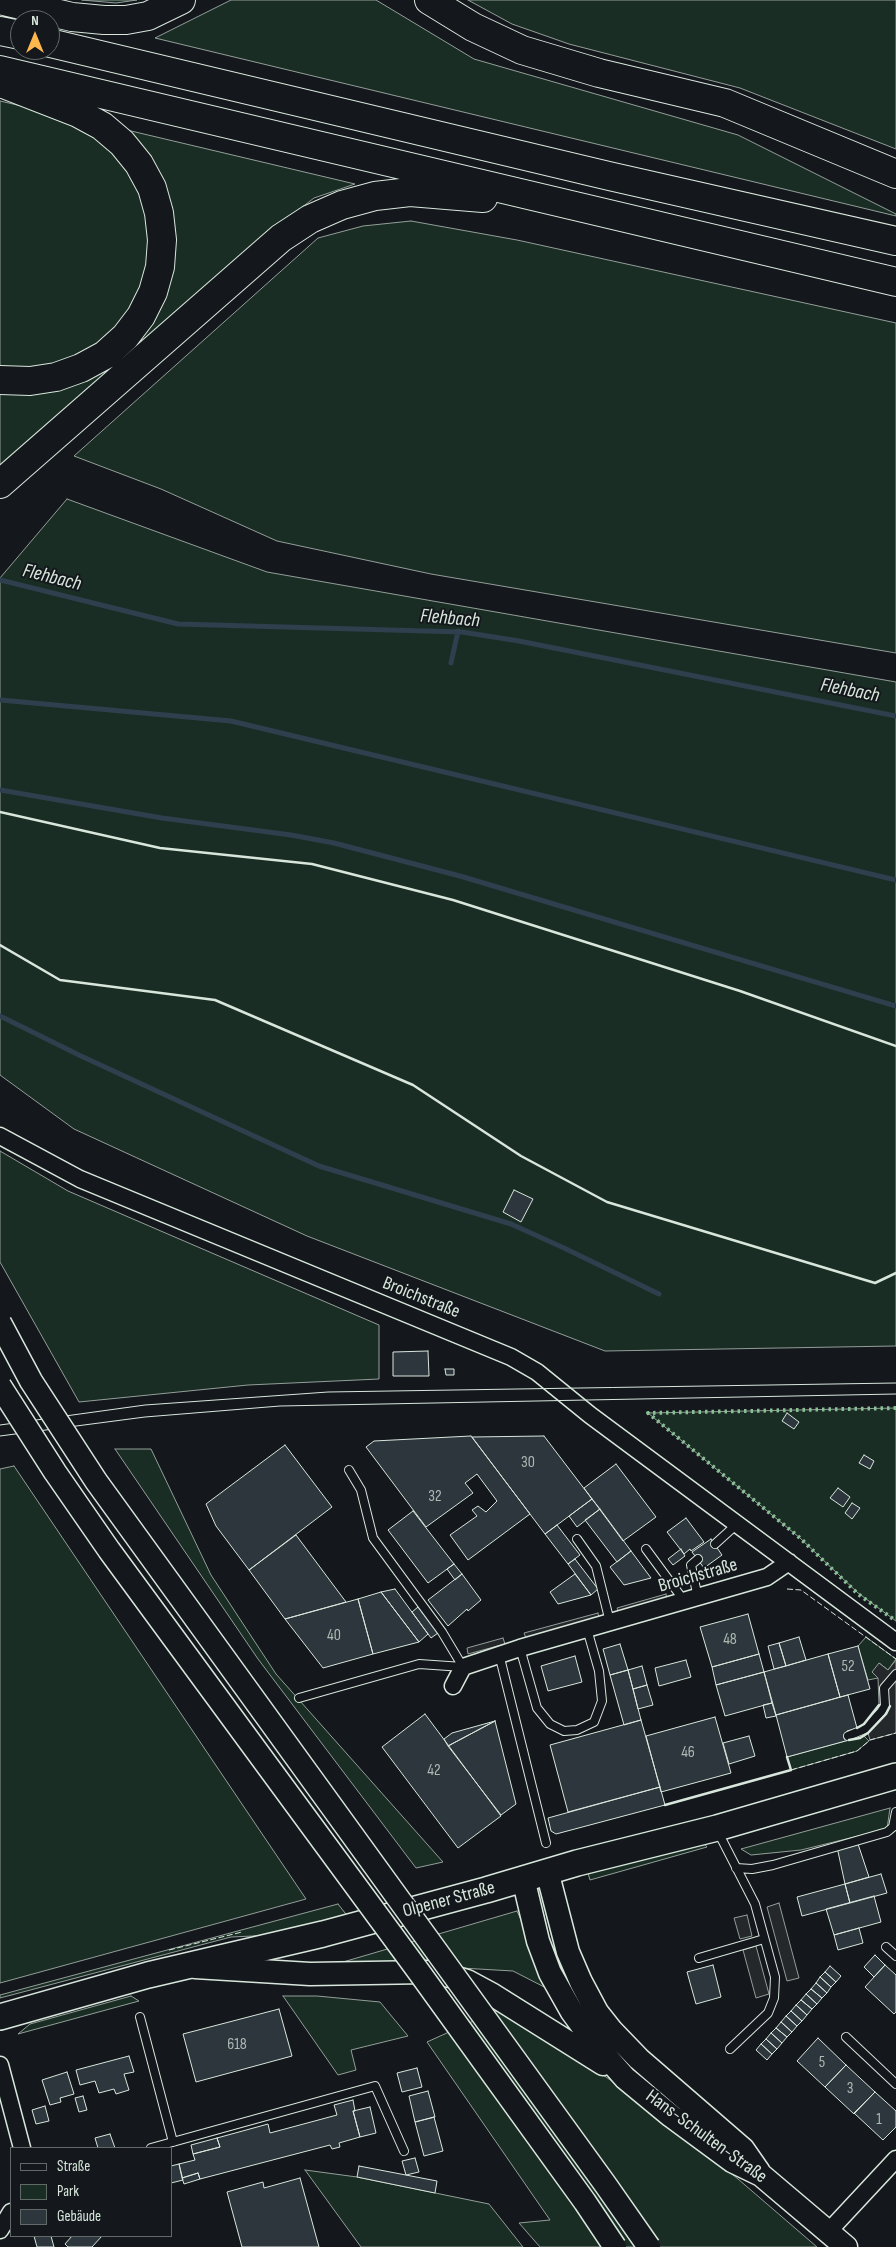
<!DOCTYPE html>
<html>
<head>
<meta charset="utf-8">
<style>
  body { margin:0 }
  #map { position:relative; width:896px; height:2247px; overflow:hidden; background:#14181c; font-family:"Sofia Sans Condensed",sans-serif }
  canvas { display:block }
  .legend { position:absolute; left:10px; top:2147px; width:162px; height:90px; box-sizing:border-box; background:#14181c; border:1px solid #626a69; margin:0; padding:6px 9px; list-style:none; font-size:15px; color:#d8e6dc }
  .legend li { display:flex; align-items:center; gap:10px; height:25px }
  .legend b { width:25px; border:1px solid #626a69 }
  .north { position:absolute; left:10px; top:10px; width:50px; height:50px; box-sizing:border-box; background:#14181c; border:1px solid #626a69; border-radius:50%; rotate:0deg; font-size:14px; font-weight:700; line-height:20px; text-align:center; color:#d8e6dc }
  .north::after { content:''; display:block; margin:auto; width:18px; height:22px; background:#ffb74d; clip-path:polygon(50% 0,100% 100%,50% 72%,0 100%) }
</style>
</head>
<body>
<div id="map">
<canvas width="896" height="2247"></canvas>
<ul class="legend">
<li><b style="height:6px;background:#14181c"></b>Straße</li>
<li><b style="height:14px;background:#1a2d24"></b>Park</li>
<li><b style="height:14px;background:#2c363c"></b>Gebäude</li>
</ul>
<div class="north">N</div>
</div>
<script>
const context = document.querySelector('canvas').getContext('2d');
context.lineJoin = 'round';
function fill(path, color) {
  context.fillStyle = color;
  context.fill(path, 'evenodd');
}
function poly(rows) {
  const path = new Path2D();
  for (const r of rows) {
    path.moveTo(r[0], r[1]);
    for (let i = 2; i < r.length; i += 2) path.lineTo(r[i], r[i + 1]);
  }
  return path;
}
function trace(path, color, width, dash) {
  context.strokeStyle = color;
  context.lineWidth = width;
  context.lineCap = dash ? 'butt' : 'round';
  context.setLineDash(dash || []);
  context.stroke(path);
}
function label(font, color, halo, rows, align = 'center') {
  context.font = font + ' "Sofia Sans Condensed",sans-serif';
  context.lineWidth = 4;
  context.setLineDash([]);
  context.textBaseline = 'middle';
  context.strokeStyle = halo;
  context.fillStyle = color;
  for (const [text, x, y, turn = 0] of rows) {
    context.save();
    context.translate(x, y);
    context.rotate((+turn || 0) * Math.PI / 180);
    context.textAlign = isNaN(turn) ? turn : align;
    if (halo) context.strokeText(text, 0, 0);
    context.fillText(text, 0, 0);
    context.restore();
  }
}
const green = poly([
  [82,0,137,0,116,3,82,0],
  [231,0,376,0,474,59,738,135,896,214,896,216,155,38,231,0],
  [468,0,896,0,896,149,740,88,569,44,512,24,468,0],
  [0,101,56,114,87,129,120,156,148,209,149,275,118,331,67,364,0,370,0,101],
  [110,126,355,184,314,198,275,228,0,468,0,390,75,383,170,254,110,126],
  [411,221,517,240,896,323,896,653,431,574,277,541,161,489,74,456,318,238,363,226,411,221],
  [67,499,267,572,896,682,896,1346,605,1351,307,1236,74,1129,0,1075,0,578,67,499],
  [0,1151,68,1191,379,1325,379,1379,248,1385,79,1402,0,1262,0,1151],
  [896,1408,896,1621,858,1593,800,1538,648,1413,896,1408],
  [115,1449,151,1449,211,1575,276,1674,443,1862,416,1868,258,1659,115,1449],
  [14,1466,306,1899,0,1983,0,1469,14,1466],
  [866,1637,896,1659,888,1670,879,1663,878,1678,868,1680,858,1646,866,1637],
  [864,1736,869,1741,857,1751,791,1770,787,1757,864,1736],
  [890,1808,887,1829,801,1850,751,1855,741,1849,890,1808],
  [702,1841,707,1847,590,1880,588,1873,702,1841],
  [338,1904,349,1918,276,1935,231,1937,0,1998,0,1995,338,1904],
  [517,1911,554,1992,513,1971,375,1963,326,1967,517,1911],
  [131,1996,139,2001,18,2034,30,2024,131,1996],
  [283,1996,317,1996,380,2002,408,2036,351,2050,356,2070,338,2075,283,1996],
  [502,2008,615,2083,738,2179,817,2247,540,2247,519,2223,550,2220,427,2042,502,2008],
  [305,2170,357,2177,489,2204,523,2247,361,2247,305,2170]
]);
fill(green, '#1a2d24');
trace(green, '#939e99', 1);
const parking = poly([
  [666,1594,667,1599,619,1613,617,1608,666,1594],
  [598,1613,599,1618,526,1638,524,1633,598,1613],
  [503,1638,505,1644,468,1654,467,1648,503,1638],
  [896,1660,896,1733,870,1740,868,1733,886,1714,890,1707,879,1705,878,1678,872,1672,879,1663,888,1670,896,1660],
  [779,1903,799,1978,787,1981,767,1907,779,1903],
  [747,1915,752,1936,740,1939,734,1918,747,1915],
  [756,1946,769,1994,756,1998,743,1950,756,1946]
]);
fill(parking, '#24282b');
trace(parking, '#939e99', 1);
trace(poly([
  [0,580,178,624,462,632,519,641,896,716],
  [451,663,458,631],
  [0,700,231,721,896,880],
  [0,790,162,818,291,835,334,843,460,876,896,1006],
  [0,1016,81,1056,319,1166,511,1224,564,1248,659,1294]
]), '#2f3f4d', 5);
const building = poly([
  [514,1190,533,1199,521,1222,503,1212,514,1190],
  [428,1351,429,1376,393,1376,393,1352,428,1351],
  [445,1369,454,1369,454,1375,446,1375,445,1369],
  [787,1413,799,1422,794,1429,782,1421,787,1413],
  [471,1436,530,1514,468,1560,450,1535,477,1516,472,1510,478,1506,486,1512,497,1501,477,1474,465,1483,473,1493,426,1527,366,1447,374,1441,471,1436],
  [544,1436,592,1499,545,1534,472,1437,544,1436],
  [285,1445,332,1507,249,1570,216,1526,206,1504,285,1445],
  [864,1455,874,1461,870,1469,859,1463,864,1455],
  [616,1464,656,1517,623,1541,584,1488,616,1464],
  [838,1488,850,1497,843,1507,830,1498,838,1488],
  [592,1499,600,1509,577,1527,569,1516,592,1499],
  [852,1503,860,1508,852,1519,845,1513,852,1503],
  [600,1509,631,1551,617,1562,585,1520,600,1509],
  [413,1511,454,1564,428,1583,388,1530,413,1511],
  [686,1518,704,1542,691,1551,690,1549,684,1554,667,1532,686,1518],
  [557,1525,580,1555,568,1564,545,1534,557,1525],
  [296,1535,346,1602,285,1619,249,1570,296,1535],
  [711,1539,722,1555,704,1568,692,1552,711,1539],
  [681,1549,685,1556,673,1565,668,1559,681,1549],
  [631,1551,651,1578,624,1585,610,1567,631,1551],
  [575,1559,598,1589,591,1595,568,1564,575,1559],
  [454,1564,462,1574,455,1580,447,1569,454,1564],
  [462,1574,481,1600,468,1611,467,1609,448,1626,428,1600,462,1574],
  [575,1574,591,1595,558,1604,550,1592,575,1574],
  [395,1589,428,1634,419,1642,381,1592,395,1589],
  [381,1592,419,1642,373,1654,358,1599,381,1592],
  [358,1599,373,1654,323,1668,285,1619,358,1599],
  [418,1607,438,1633,431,1638,412,1612,418,1607],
  [748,1614,759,1654,712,1667,700,1627,748,1614],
  [799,1637,806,1660,786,1666,779,1643,799,1637],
  [779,1643,786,1666,774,1669,768,1646,779,1643],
  [620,1644,628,1670,610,1675,603,1649,620,1644],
  [858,1646,870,1689,840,1697,828,1654,858,1646],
  [759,1654,764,1672,716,1685,712,1667,759,1654],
  [828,1654,840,1697,776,1715,764,1672,828,1654],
  [575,1656,582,1682,548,1691,541,1666,575,1656],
  [686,1660,691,1677,659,1686,655,1668,686,1660],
  [642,1666,647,1685,633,1689,628,1670,642,1666],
  [628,1670,641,1720,624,1725,610,1675,628,1670],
  [764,1672,772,1703,725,1716,716,1685,764,1672],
  [647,1685,653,1705,638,1709,633,1689,647,1685],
  [848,1695,857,1728,847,1731,849,1740,787,1757,776,1715,848,1695],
  [772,1703,776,1716,766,1718,763,1705,772,1703],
  [425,1714,501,1816,458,1848,382,1747,425,1714],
  [715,1717,731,1773,661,1792,646,1736,715,1717],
  [641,1720,660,1787,568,1812,550,1745,641,1720],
  [495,1721,516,1804,501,1815,448,1746,495,1721],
  [495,1721,448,1746,444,1739,452,1733,495,1721],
  [749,1736,755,1756,729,1764,723,1743,749,1736],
  [660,1787,665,1805,556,1834,551,1831,548,1818,660,1787],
  [857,1841,869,1877,845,1884,837,1847,857,1841],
  [881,1874,887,1893,850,1903,845,1884,881,1874],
  [845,1884,850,1903,802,1916,797,1897,845,1884],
  [874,1896,881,1922,834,1935,826,1909,874,1896],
  [859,1928,863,1943,838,1950,834,1935,859,1928],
  [875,1955,885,1965,874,1977,864,1967,875,1955],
  [713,1965,721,1997,696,2004,687,1972,713,1965],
  [885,1965,896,1975,896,2012,894,2014,865,1987,885,1965],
  [830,1966,841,1976,836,1982,825,1972,830,1966],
  [825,1972,836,1982,831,1987,820,1977,825,1972],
  [820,1977,831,1987,827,1993,816,1983,820,1977],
  [816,1983,827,1993,822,1998,811,1989,816,1983],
  [811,1989,822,1998,817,2004,806,1994,811,1989],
  [806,1994,817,2004,812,2009,801,2000,806,1994],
  [801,2000,812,2009,807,2015,796,2005,801,2000],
  [796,2005,807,2015,802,2021,791,2011,796,2005],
  [279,2009,292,2056,196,2082,183,2034,279,2009],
  [791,2011,802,2021,797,2026,786,2016,791,2011],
  [786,2016,797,2026,792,2032,781,2022,786,2016],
  [781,2022,792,2032,787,2037,776,2028,781,2022],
  [776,2028,787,2037,782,2043,771,2033,776,2028],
  [771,2033,782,2043,777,2049,766,2039,771,2033],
  [818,2038,846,2065,825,2087,797,2061,818,2038],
  [766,2039,777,2049,772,2054,761,2044,766,2039],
  [761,2044,772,2054,767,2060,756,2050,761,2044],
  [129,2056,134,2072,124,2074,129,2090,116,2094,114,2089,99,2093,95,2081,80,2085,76,2070,129,2056],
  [846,2065,875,2092,854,2114,825,2087,846,2065],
  [417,2068,422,2087,402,2092,397,2073,417,2068],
  [67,2072,74,2094,60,2098,61,2102,50,2105,42,2080,67,2072],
  [428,2091,435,2117,415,2122,409,2096,428,2091],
  [875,2092,896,2111,896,2127,883,2140,854,2113,875,2092],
  [83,2096,87,2110,79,2112,75,2098,83,2096],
  [353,2100,355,2111,353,2111,360,2137,339,2143,340,2147,332,2149,330,2145,200,2179,198,2173,182,2178,179,2164,195,2160,193,2154,220,2147,217,2138,268,2124,270,2133,337,2115,334,2105,353,2100],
  [45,2106,49,2121,36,2124,32,2110,45,2106],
  [370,2107,376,2133,360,2137,353,2111,370,2107],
  [434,2117,443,2151,424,2156,415,2122,434,2117],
  [110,2134,115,2148,98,2148,95,2138,110,2134],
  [217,2138,220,2147,193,2154,191,2145,217,2138],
  [415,2158,419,2172,406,2175,402,2161,415,2158],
  [179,2164,183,2180,171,2183,171,2166,179,2164],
  [359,2166,437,2181,435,2193,357,2177,359,2166],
  [198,2173,200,2179,184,2184,182,2178,198,2173],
  [300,2178,319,2247,242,2247,227,2192,263,2182,264,2188,300,2178],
  [34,2236,51,2236,54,2247,37,2247,34,2236],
  [72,2236,102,2236,92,2247,68,2247,65,2244,72,2236]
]);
fill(building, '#2c363c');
trace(building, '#d8e6dc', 1);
const lane = poly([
  [349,1470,361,1490,373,1538,442,1632,463,1667],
  [577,1539,596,1566,610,1622],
  [715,1544,737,1524],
  [646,1549,685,1602],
  [698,1598,691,1565,698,1559],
  [520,1648,537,1708,550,1724,564,1731,577,1730,594,1722,602,1701,599,1671,587,1629],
  [499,1654,546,1843],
  [299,1698,419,1664,463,1667],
  [848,1736,865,1729,881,1712,885,1706,884,1688,896,1674],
  [717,1830,755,1904,775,1977,774,1998,768,2013,730,2049],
  [736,1868,752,1869,773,1865,887,1832,893,1827,896,1812],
  [886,1947,896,1956],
  [699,1958,764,1939],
  [140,2017,173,2142],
  [846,2037,896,2084],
  [151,2148,375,2086,404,2151]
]);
const street = poly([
  [0,1136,80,1179,511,1357,537,1372,590,1415,896,1642],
  [453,1686,463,1667,520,1648,767,1577,789,1562],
  [0,2065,22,2148],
  [0,2230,11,2212],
  [828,2232,896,2159]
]);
const secondary = poly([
  [547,1871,568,1952,581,1982,597,2012,612,2031,639,2059,743,2149,759,2172],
  [523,1878,538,1941,550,1973,572,2012,596,2045,625,2078,671,2116,732,2161,761,2175,846,2247],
  [195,1967,310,1974,427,1972,450,1976,467,1981,493,1995,603,2064]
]);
const primary = poly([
  [0,2017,148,1975,323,1934,486,1890,577,1863,717,1828,896,1776]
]);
const highway = poly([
  [0,0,72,17,104,20,126,20,148,16,181,0],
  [429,0,473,27,522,50,599,73,725,103,896,174],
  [0,31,20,35],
  [50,43,609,176,896,241],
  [0,70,896,282],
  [0,380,30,381,56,377,81,368,105,355,125,337,141,316,153,292,160,267,162,240,159,213,152,188,139,164,122,143,102,126,78,113,6,85],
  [0,484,281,238,310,219,342,205,375,196,410,192,483,198]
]);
trace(lane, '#d8e6dc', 10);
trace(street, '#d8e6dc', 19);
trace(secondary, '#d8e6dc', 25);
trace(primary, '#d8e6dc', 28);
trace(highway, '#d8e6dc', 30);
trace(lane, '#14181c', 8);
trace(street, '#14181c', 16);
trace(secondary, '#14181c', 22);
trace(primary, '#14181c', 25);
trace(highway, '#14181c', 28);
trace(poly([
  [0,1425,145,1405,328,1392,896,1383],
  [0,1436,145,1417,280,1406,896,1394]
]), '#d8e6dc', 1);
const secondaryBridge = poly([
  [0,1323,31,1381,96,1481,605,2184,649,2247],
  [0,1386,55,1472,109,1550,419,1972,585,2202,615,2247]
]);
trace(secondaryBridge, '#d8e6dc', 25, []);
trace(secondaryBridge, '#14181c', 22);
trace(poly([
  [896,1408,648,1413,800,1538,858,1594,896,1621]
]), '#8ac095', 4, [2.5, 4]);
trace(poly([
  [787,1589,801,1590,896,1659],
  [791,1770,857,1751,870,1740,896,1733],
  [169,1950,242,1932]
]), '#d8e6dc', 1, [6, 2.5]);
trace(poly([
  [0,812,160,848,312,864,453,900,740,991,896,1046],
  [0,945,60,980,215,1000,413,1085,521,1156,607,1202,875,1283,896,1273],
  [857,1728,864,1724,879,1705],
  [849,1740,860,1738,868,1733,886,1714,890,1706],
  [665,1805,791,1770,787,1757]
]), '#d8e6dc', 2.5);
label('16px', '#adbab4', null, [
  ["30",528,1463],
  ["32",435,1497],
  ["40",334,1636],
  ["48",730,1640],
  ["52",848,1667],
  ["46",688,1753],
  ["42",434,1771],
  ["618",237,2045],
  ["5",822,2063],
  ["3",850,2089],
  ["1",879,2120]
]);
label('19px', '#d8e6dc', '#14181c', [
  ["Broichstraße",421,1298,22],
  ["Broichstraße",698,1576,-16],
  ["Olpener Straße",449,1900,-15],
  ["Hans-Schulten-Straße",706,2137,36]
]);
label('italic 20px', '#d8e6dc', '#14181c', [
  ["Flehbach",52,578,14],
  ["Flehbach",450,619,5],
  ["Flehbach",850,691,11]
]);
</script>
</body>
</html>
